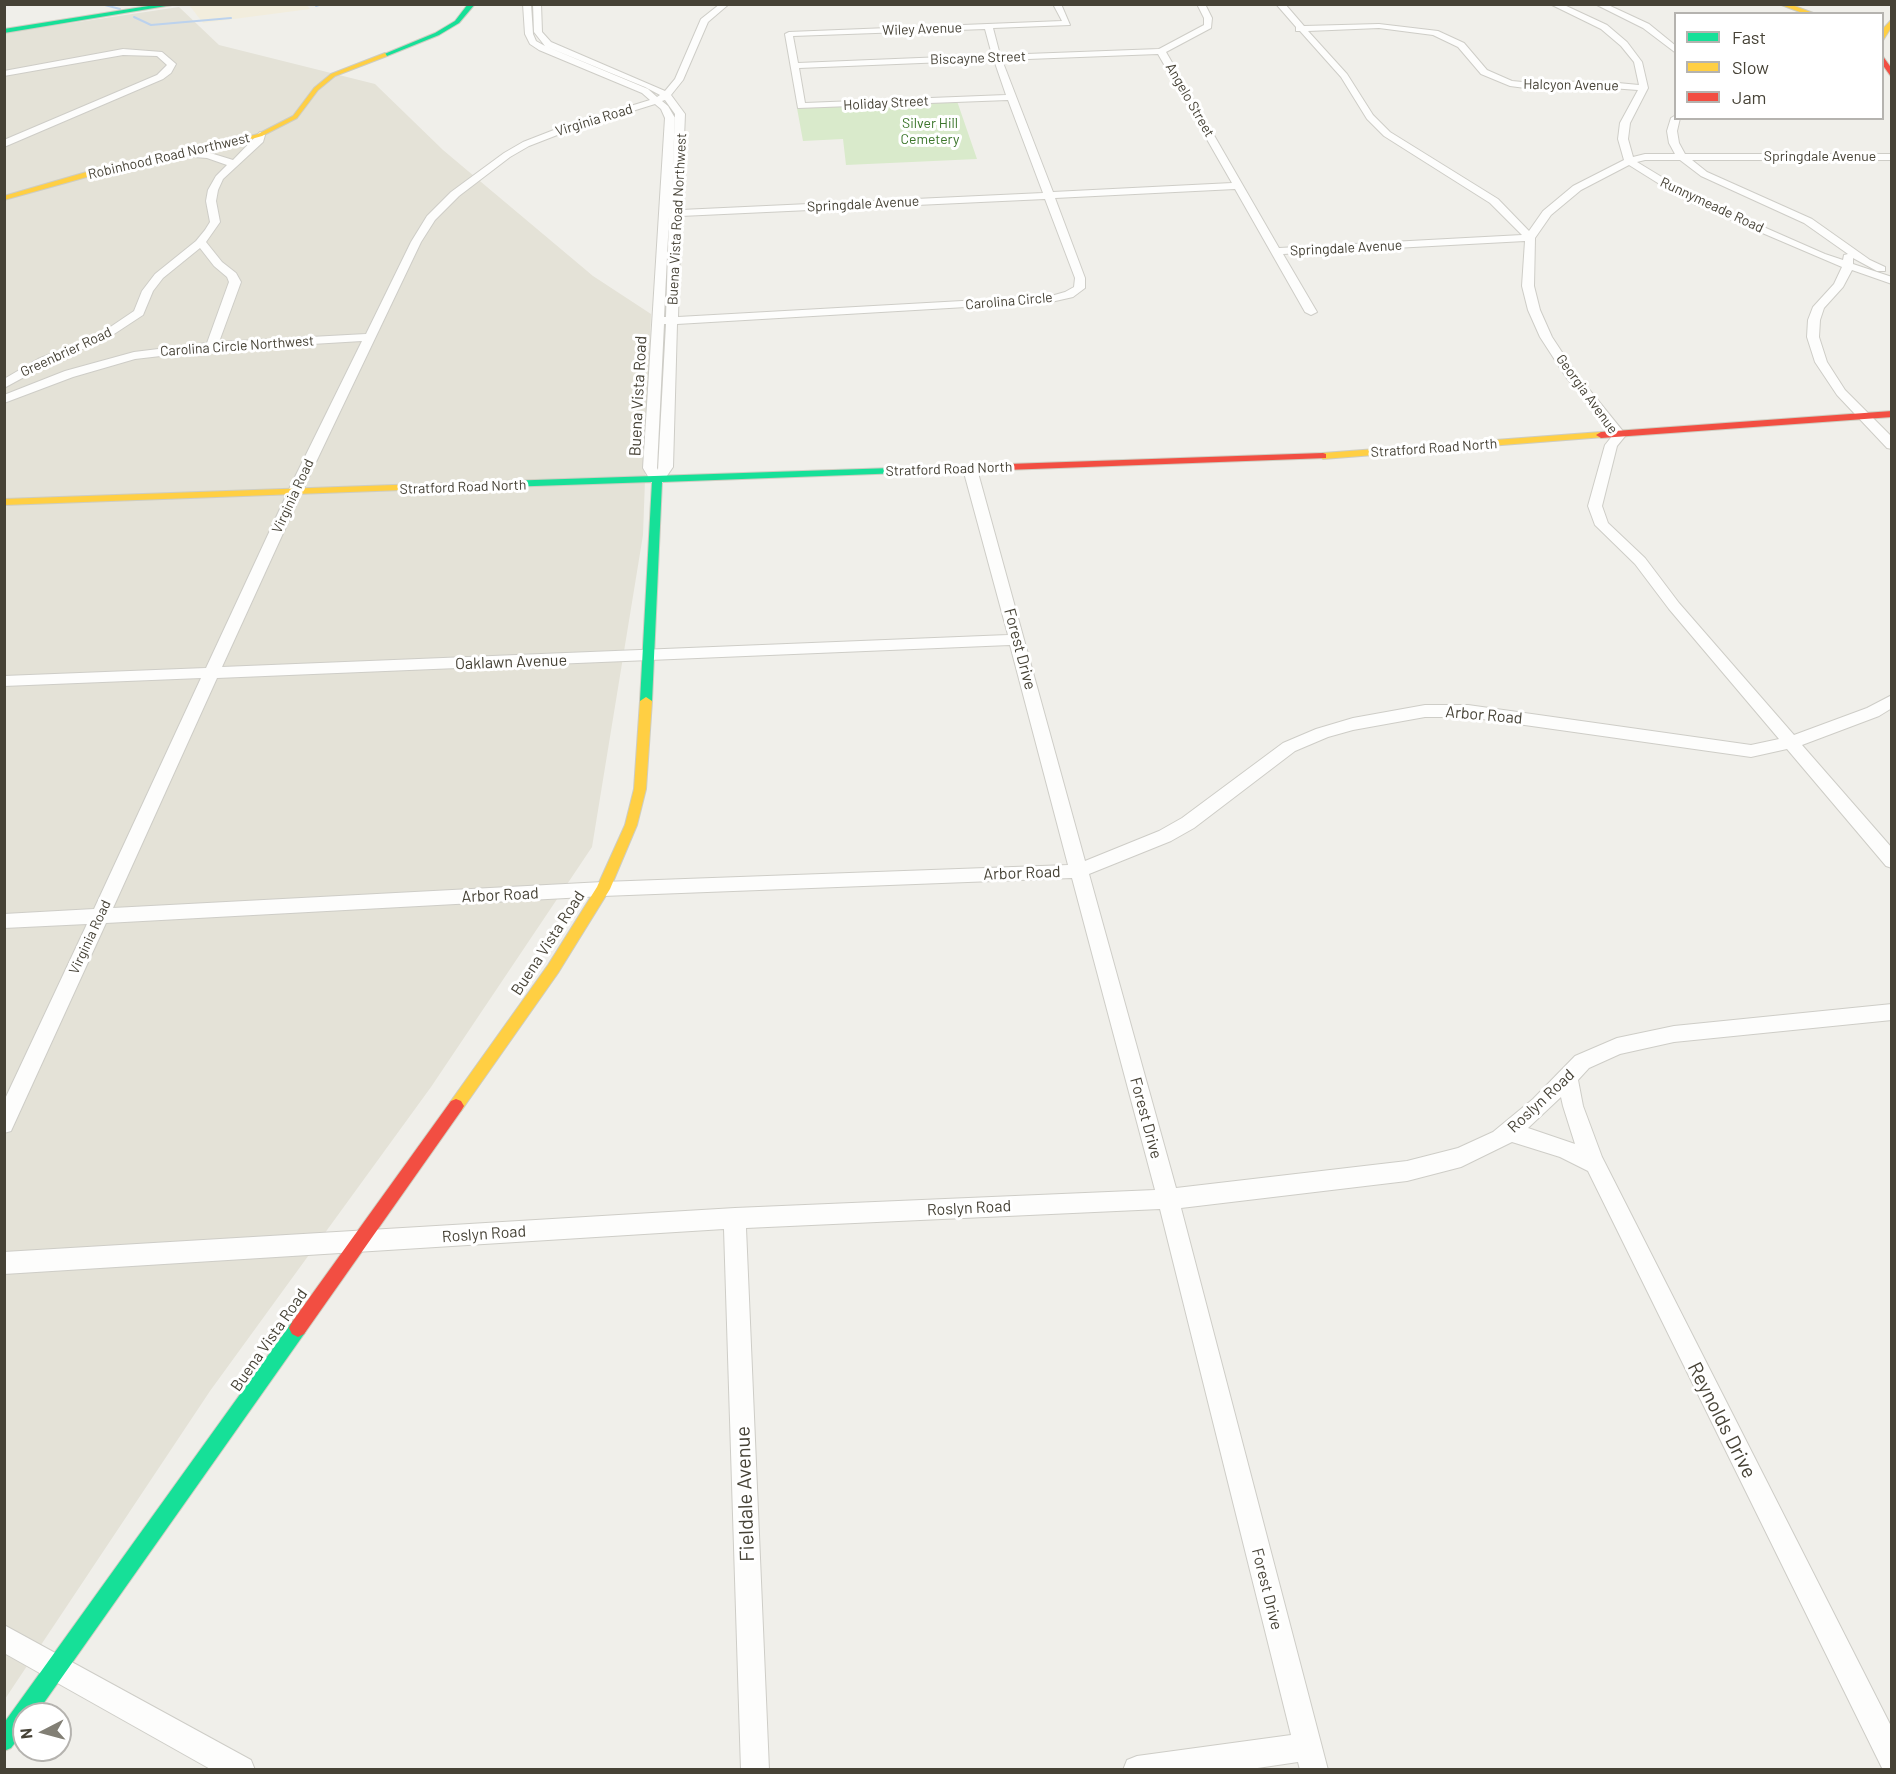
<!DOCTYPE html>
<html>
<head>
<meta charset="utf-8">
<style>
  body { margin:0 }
  #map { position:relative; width:1896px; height:1774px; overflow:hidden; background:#f0efea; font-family:Barlow,sans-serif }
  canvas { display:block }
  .frame { position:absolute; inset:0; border:6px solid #464236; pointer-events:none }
  .legend { position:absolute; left:1674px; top:12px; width:210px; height:108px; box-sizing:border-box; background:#fff; border:2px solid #b5b3af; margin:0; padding:8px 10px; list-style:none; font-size:18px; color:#464236 }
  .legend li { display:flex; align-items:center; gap:12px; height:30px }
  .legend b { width:30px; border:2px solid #b5b3af }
  .north { position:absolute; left:12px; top:1702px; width:60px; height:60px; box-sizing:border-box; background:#fff; border:2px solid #b5b3af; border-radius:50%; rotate:264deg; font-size:16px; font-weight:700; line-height:24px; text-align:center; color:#464236 }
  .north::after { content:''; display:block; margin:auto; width:21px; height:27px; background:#827f75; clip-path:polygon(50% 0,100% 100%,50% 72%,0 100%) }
</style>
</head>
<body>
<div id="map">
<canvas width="1896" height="1774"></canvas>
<div class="frame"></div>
<ul class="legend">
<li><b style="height:8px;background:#16e098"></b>Fast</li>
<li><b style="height:8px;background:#ffcf43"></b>Slow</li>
<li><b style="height:8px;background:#f24e42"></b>Jam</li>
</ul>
<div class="north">N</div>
</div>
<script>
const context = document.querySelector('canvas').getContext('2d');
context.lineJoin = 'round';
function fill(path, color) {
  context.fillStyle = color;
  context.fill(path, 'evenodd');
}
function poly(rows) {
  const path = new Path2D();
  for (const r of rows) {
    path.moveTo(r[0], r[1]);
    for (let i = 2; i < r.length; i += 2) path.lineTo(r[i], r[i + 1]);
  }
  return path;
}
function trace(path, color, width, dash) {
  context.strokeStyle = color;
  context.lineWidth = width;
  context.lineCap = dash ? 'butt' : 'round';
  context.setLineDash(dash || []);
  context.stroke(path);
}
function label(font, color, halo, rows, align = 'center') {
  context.font = font + ' Barlow,sans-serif';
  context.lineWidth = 6;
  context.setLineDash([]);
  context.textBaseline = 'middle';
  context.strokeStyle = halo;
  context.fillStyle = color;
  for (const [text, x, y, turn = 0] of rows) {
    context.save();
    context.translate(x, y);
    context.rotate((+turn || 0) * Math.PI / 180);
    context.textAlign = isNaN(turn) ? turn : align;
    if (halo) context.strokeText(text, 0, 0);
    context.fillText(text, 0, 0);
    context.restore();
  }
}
fill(poly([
  [179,7,219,45,375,84,443,150,593,276,651,314,643,535,592,847,431,1087,210,1391,5,1699,5,33]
]), '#e4e2d7');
fill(poly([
  [306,4,310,9,203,23,189,5]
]), '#f2eddd');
fill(poly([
  [957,101,977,159,846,165,843,139,803,141,797,108]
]), '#d9eacb');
trace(poly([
  [101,4,120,9],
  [316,6,322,4],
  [134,17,151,25,231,18]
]), '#bcd2ed', 2);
const street = poly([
  [523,4,531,4,533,34,536,41,545,46,648,89,657,97,660,95,645,87,545,46,534,32,533,4,541,4,542,32,551,42,665,91,675,79,701,19,720,4,729,4,708,22,683,80,671,95,685,114,681,210,1043,193,1008,100,798,108,785,34,789,32,1062,21,1053,4,1061,4,1070,25,993,28,1000,55,1159,49,1204,25,1204,18,1197,4,1205,4,1212,18,1211,28,1166,52,1279,248,1522,235,1490,203,1384,136,1367,119,1341,77,1300,31,1296,31,1296,27,1276,4,1285,4,1304,26,1379,24,1438,31,1464,43,1487,70,1512,81,1533,83,1597,81,1639,85,1634,62,1621,46,1601,29,1550,4,1562,4,1607,25,1627,42,1642,62,1648,88,1630,123,1628,139,1633,157,1645,154,1675,154,1669,143,1667,131,1671,118,1676,115,1676,118,1680,118,1677,131,1679,143,1685,154,1892,154,1892,160,1692,160,1707,172,1812,219,1870,260,1885,267,1885,271,1877,271,1853,258,1853,264,1892,277,1892,284,1852,270,1843,287,1824,308,1820,320,1819,337,1827,362,1845,390,1892,437,1892,449,1887,448,1837,395,1815,362,1807,337,1808,320,1813,307,1834,284,1842,267,1685,200,1629,165,1581,190,1551,215,1535,238,1534,286,1540,310,1552,337,1575,372,1626,435,1617,446,1602,506,1608,523,1645,558,1679,603,1794,735,1867,708,1892,695,1892,708,1879,716,1802,745,1892,848,1892,868,1886,866,1787,749,1751,757,1468,717,1425,717,1353,730,1328,737,1295,751,1194,828,1171,841,1089,874,1176,1188,1407,1161,1458,1148,1493,1132,1533,1099,1575,1056,1617,1038,1674,1026,1892,1004,1892,1020,1674,1042,1620,1054,1589,1068,1578,1080,1583,1106,1602,1157,1892,1728,1892,1770,1882,1768,1588,1171,1560,1157,1512,1142,1461,1167,1407,1181,1181,1208,1328,1770,1300,1770,1298,1762,1244,1770,1123,1770,1127,1760,1137,1756,1291,1735,1160,1209,746,1228,769,1770,741,1770,724,1229,4,1274,4,1252,735,1208,1155,1190,1072,878,603,896,106,923,11,1131,4,1133,4,1101,87,924,4,928,4,914,94,909,201,678,4,686,4,676,206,668,292,483,362,341,212,350,135,359,73,377,4,403,4,395,65,371,134,352,207,343,229,282,227,277,214,266,200,248,163,278,153,291,143,315,108,338,46,365,4,388,4,379,38,359,100,334,134,311,142,291,155,274,196,241,205,230,210,222,206,201,208,190,216,176,227,165,207,158,182,156,182,152,207,152,233,160,260,132,265,135,263,142,223,179,218,190,216,201,220,222,206,242,222,262,236,273,241,282,219,342,366,334,411,242,427,216,451,192,504,153,523,142,559,128,650,100,642,93,539,50,530,44,525,34,523,4],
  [1379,28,1433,35,1458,47,1481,74,1510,86,1533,89,1597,87,1638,90,1620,123,1618,139,1624,160,1573,186,1543,211,1529,231,1498,199,1390,132,1373,115,1347,74,1308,31,1379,28],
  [985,29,992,55,798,63,793,36,985,29],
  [1158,54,1232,183,1053,192,1002,60,1158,54],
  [994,60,1006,95,805,103,799,68,994,60],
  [665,100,675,114,671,211,675,118,668,106,662,101,665,100],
  [655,104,661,109,665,118,643,468,652,483,662,483,673,467,677,324,1051,302,1073,297,1085,288,1085,278,1055,198,1235,189,1305,312,1311,315,1317,312,1283,254,1525,241,1522,286,1528,310,1540,337,1566,377,1613,435,1605,445,1588,506,1595,525,1635,564,1669,609,1779,739,1751,745,1468,705,1425,705,1353,718,1316,729,1283,743,1182,818,1159,831,1085,861,977,469,970,465,963,469,1008,635,222,667,306,483,421,242,435,220,459,196,510,157,529,146,565,132,655,104],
  [1645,160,1680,160,1701,176,1804,223,1848,254,1844,255,1843,260,1825,254,1693,196,1637,162,1645,160],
  [1045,199,1075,278,1074,287,1065,292,1051,296,678,317,681,216,1045,199],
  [669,217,666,317,664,317,669,217],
  [664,324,666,324,658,470,657,468,664,324],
  [1010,645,1068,865,603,882,113,908,217,678,1010,645],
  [1561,1097,1563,1106,1575,1144,1528,1128,1561,1097],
  [1595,4,1606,4,1649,24,1676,46,1676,53,1643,28,1595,4],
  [123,49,162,52,176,64,171,73,163,79,4,147,4,140,157,75,167,65,157,56,123,55,4,76,4,71,123,49],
  [4,1625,251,1760,255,1770,212,1770,4,1653,4,1625]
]);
const fast = poly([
  [161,4,178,4,4,33,4,29,161,4],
  [468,4,475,4,459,23,439,35,387,56,382,55,435,33,455,21,468,4],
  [952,466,955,467,955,471,662,482,652,701,646,705,640,701,652,482,505,487,500,484,505,481,952,466],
  [298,1319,304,1322,307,1328,304,1334,36,1714,24,1714,24,1731,11,1748,4,1751,4,1723,292,1322,298,1319]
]);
const slow = poly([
  [1779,4,1789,4,1816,14,1805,14,1779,4],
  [1892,19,1892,26,1882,42,1882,30,1892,19],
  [385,53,387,56,335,76,318,90,297,118,262,136,210,151,94,175,4,200,4,196,90,171,209,147,258,134,293,116,314,88,331,74,385,53],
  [1601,432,1604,433,1604,437,1323,459,1318,456,1323,453,1601,432],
  [505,481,509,482,509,486,4,505,4,499,505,481],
  [646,697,652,701,646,789,637,825,610,889,558,973,461,1111,456,1113,451,1111,448,1106,451,1101,548,965,597,887,625,825,634,789,640,701,646,697]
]);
const jam = poly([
  [1882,55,1892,69,1892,78,1882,64,1882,55],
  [1892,411,1892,417,1601,438,1596,435,1601,432,1892,411],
  [1323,453,1326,454,1326,458,952,472,947,469,952,466,1323,453],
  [456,1099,461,1101,464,1106,461,1111,304,1334,298,1337,292,1334,289,1328,292,1322,451,1101,456,1099]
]);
trace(street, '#cecdc7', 2);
trace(fast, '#cecdc1', 2);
trace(slow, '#cecdc1', 2);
trace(jam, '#cecdc1', 2);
fill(street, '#fdfdfc');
fill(fast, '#16e098');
fill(slow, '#ffcf43');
fill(jam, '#f24e42');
label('14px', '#464236', '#fff', [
  ["Wiley Avenue",922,29,-2],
  ["Biscayne Street",978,58,-2],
  ["Halcyon Avenue",1571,85,1],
  ["Angelo Street",1190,100,60],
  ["Holiday Street",886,103,-3],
  ["Virginia Road",594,120,-17],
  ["Robinhood Road Northwest",169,156,-13],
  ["Springdale Avenue",1820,156],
  ["Springdale Avenue",863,204,-3],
  ["Runnymeade Road",1712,205,25],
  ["Buena Vista Road Northwest",677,219,-87],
  ["Springdale Avenue",1346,248,-3],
  ["Carolina Circle",1009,301,-5],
  ["Carolina Circle Northwest",237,346,-4],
  ["Greenbrier Road",66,352,-25],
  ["Georgia Avenue",1587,394,54],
  ["Stratford Road North",1434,448,-4],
  ["Stratford Road North",949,469,-2],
  ["Stratford Road North",463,487,-2],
  ["Virginia Road",293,496,-65],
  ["Virginia Road",90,937,-65]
]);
label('14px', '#3c762b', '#fff', [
  ["Silver Hill",930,123],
  ["Cemetery",930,139]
]);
label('16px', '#464236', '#fff', [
  ["Buena Vista Road",638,396,-87],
  ["Forest Drive",1020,649,75],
  ["Oaklawn Avenue",511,662,-2],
  ["Arbor Road",1484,715,5],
  ["Arbor Road",1022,873,-2],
  ["Arbor Road",500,895,-3],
  ["Buena Vista Road",548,943,-57],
  ["Roslyn Road",1541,1101,-43],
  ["Forest Drive",1146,1118,75],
  ["Roslyn Road",969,1208,-3],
  ["Roslyn Road",484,1234,-4],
  ["Buena Vista Road",269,1340,-55],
  ["Forest Drive",1267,1589,76]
]);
label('20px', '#464236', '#fff', [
  ["Reynolds Drive",1722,1420,63],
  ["Fieldale Avenue",745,1494,-92]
]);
</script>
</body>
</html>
